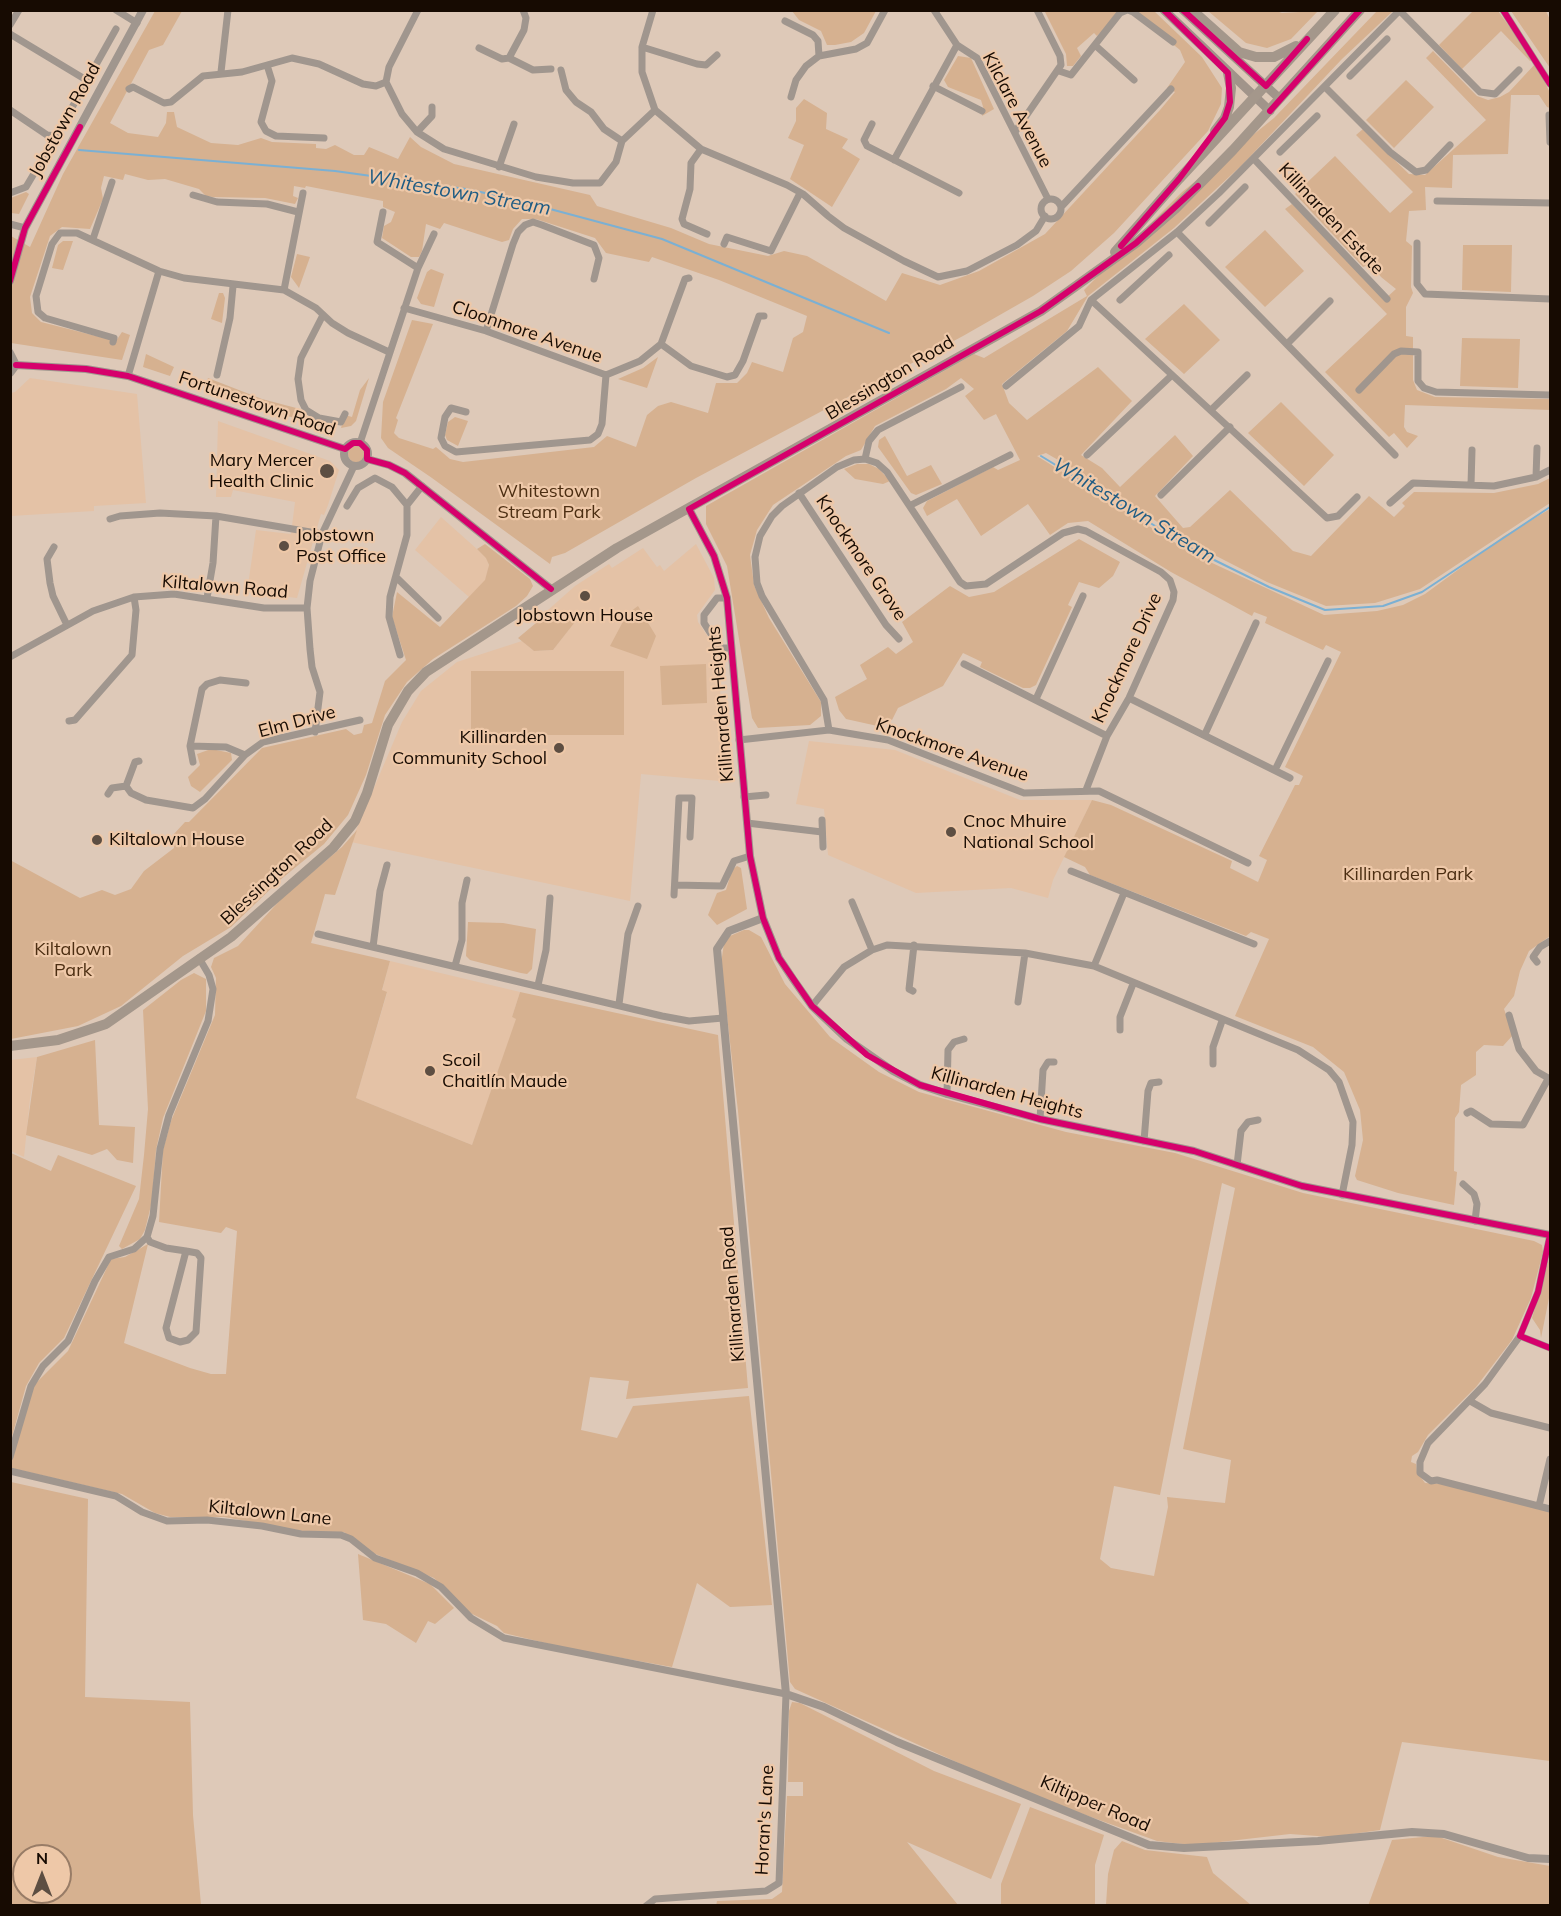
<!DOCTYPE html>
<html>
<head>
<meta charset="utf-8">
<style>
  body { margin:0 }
  #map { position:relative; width:1561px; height:1916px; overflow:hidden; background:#dec9b8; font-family:Mulish,sans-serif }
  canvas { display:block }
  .frame { position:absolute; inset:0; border:12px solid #170b02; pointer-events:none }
  .north { position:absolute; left:12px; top:1844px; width:60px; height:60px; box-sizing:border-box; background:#eec8a8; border:2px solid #987c66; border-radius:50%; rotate:0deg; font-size:16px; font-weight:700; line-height:24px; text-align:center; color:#170b02 }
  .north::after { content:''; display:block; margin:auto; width:21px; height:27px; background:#5d4e42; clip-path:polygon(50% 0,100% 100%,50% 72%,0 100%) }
</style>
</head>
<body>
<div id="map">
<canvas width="1561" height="1916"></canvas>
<div class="frame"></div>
<div class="north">N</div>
</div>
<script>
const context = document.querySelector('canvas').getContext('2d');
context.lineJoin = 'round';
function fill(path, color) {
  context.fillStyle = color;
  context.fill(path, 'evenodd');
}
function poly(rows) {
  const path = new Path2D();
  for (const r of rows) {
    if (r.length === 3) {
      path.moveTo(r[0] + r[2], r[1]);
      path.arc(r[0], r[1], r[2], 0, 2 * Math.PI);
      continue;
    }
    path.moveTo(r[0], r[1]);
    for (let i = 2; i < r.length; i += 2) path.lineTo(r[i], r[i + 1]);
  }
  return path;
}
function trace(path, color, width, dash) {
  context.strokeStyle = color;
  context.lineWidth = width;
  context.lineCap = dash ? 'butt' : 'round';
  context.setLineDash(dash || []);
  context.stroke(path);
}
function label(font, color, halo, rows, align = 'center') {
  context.font = font + ' Mulish,sans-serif';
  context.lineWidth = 4.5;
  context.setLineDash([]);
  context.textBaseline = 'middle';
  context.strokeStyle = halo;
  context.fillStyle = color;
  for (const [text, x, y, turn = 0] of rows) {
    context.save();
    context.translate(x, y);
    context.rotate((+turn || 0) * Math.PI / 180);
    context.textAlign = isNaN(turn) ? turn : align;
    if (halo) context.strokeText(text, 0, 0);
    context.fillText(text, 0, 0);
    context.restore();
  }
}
fill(poly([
  [30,378,137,394,146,503,94,506,94,511,11,516,11,393,15,392],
  [218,421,330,461,339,470,328,505,324,515,321,514,297,598,247,592,256,530,291,534,295,502,233,490,231,497,216,497],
  [441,517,487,558,489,566,485,581,469,597,415,550],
  [696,544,714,578,715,590,697,615,698,622,715,647,731,782,641,774,630,901,351,842,402,722,421,691,457,662,522,641,534,651,553,650,577,619,548,610,575,586,609,564,612,568,643,548,657,567,660,565,664,571],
  [809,741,895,750,1020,800,1092,800,1053,880,1048,898,1011,888,916,893,828,855,824,809,796,804],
  [390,961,520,992,512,1017,517,1019,472,1145,356,1098,387,993,382,991],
  [37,1057,30,1099,24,1157,11,1151,11,1060]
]), '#e4c2a6');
fill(poly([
  [1044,10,1122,11,1097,36,1094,33,1077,48,1081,56,1073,66,1067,66,1066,54],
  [155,11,182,11,163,45,149,50,110,123,128,133,158,137,166,123,167,112,174,112,177,127,211,143,238,145,261,138,272,142,316,144,316,148,326,149,335,145,354,155,364,155,369,147,398,159,410,137,421,147,454,164,590,195,597,206,671,228,709,244,768,256,784,251,807,256,886,301,902,273,940,285,979,271,1045,234,1160,110,1175,92,1167,88,1185,62,1180,50,1132,11,1154,11,1202,57,1222,88,1221,104,1208,131,1114,233,1071,271,1033,296,963,336,696,478,565,553,552,557,550,564,432,478,388,448,381,438,383,402,412,320,433,324,396,418,398,420,394,433,399,438,433,449,436,447,450,459,463,462,594,447,607,436,636,447,647,415,658,406,671,402,708,413,716,383,737,383,747,373,752,362,783,372,793,338,803,332,807,316,719,280,652,257,649,262,606,253,595,238,536,219,522,219,513,229,509,240,502,242,444,223,440,229,426,224,422,251,419,257,411,257,382,238,384,226,391,222,395,212,383,207,383,201,306,186,305,188,294,186,293,196,298,198,295,204,265,198,213,197,206,196,199,189,165,179,148,180,125,174,123,180,104,176,101,188,103,199,90,229,62,227,50,236,30,297,32,313,41,322,116,341,122,332,130,335,122,360,11,343,11,236,30,247,63,174],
  [792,11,876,11,864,33,851,42,835,45,827,45,821,31,799,20],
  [1276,11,1282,13,1318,11,1291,39,1267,48,1246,43,1208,11],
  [1377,11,1393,11,1342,59,1243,164,1174,228,1088,296,1067,331,1002,384,1009,403,1027,420,1098,367,1132,401,1081,455,1102,468,1120,487,1175,435,1193,456,1155,496,1183,528,1190,527,1230,490,1293,551,1311,556,1369,496,1394,517,1405,506,1402,503,1414,492,1494,493,1538,484,1550,478,1550,503,1420,589,1375,603,1326,606,1267,582,1185,540,1093,480,1046,453,1037,456,1195,555,1324,615,1377,611,1403,605,1425,594,1504,536,1550,509,1550,936,1529,951,1520,971,1514,996,1504,1009,1513,1035,1503,1046,1484,1045,1476,1052,1476,1075,1461,1085,1459,1112,1455,1118,1454,1171,1457,1172,1454,1205,1398,1193,1357,1180,1355,1176,1363,1140,1360,1110,1344,1072,1313,1047,1235,1016,1269,939,1251,932,1246,936,1090,875,1085,867,1064,857,1092,800,1111,805,1232,861,1230,868,1258,882,1267,860,1259,856,1295,785,1299,785,1303,776,1285,767,1341,652,1326,645,1323,650,1265,623,1267,617,1254,612,1252,616,1171,572,1088,521,1068,523,1050,535,1028,504,981,536,957,499,927,516,923,508,927,501,993,467,998,470,1020,460,996,414,984,420,965,396,974,389,961,378,946,389,875,426,861,450,846,456,773,505,757,530,750,555,754,585,769,618,821,702,821,716,810,725,758,728,752,718,727,566,706,524,706,506,974,354,984,358,1087,296,1084,290,1182,192,1274,118],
  [1473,11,1498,11,1533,59,1530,61,1501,31,1462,69,1439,45],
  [1511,11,1546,11,1550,20,1550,68],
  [1433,51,1477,96,1488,100,1500,97,1509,92,1536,63,1550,93,1550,108,1547,107,1539,95,1511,95,1508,154,1453,155,1452,188,1425,187,1426,210,1409,211,1406,241,1412,246,1411,287,1413,293,1406,307,1406,336,1413,337,1413,380,1417,390,1435,397,1550,399,1550,410,1405,405,1404,427,1407,432,1418,436,1407,448,1394,433,1389,437,1325,372,1387,314,1285,209,1292,204,1385,299,1396,289,1381,277,1371,264,1363,267,1295,194,1335,156,1390,213,1413,192,1356,135,1363,129,1409,174,1425,175,1486,120,1426,58],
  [958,56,971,58,994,109,982,116,984,110,981,100,948,87,944,80],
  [1406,80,1434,107,1394,148,1366,120],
  [804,99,827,113,826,129,848,139,842,148,860,159,832,207,790,179,804,145,788,138,796,121,796,108],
  [26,192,29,194,19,214,11,213,11,198],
  [1265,230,1304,271,1265,307,1225,267],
  [63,241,73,241,63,270,52,268,58,245],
  [1463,245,1512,245,1511,292,1462,290],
  [297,254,310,257,299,288,291,277],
  [431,269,444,274,434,307,421,304,417,298,427,272],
  [219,293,223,293,225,298,222,323,211,319],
  [1184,304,1220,340,1184,374,1145,339],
  [1462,338,1520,339,1518,388,1460,386],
  [146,354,174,367,170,376,143,367],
  [658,357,647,388,618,379,643,368],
  [208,378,262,399,300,409,309,419,307,422,256,406,205,388],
  [369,378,356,421,351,426,341,428,345,415,352,417,360,390],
  [1281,402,1334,455,1304,486,1248,433],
  [455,417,468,421,458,446,447,440,445,435,448,422],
  [885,436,907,476,931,465,942,484,916,495,911,493,878,447,879,440],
  [357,454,9],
  [857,464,869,464,879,469,890,481,883,484,855,479,844,469],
  [1079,539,1120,562,1113,576,1099,588,1079,582,1068,605,1072,607,1036,685,1030,688,1023,688,980,667,982,662,963,653,943,686,898,708,892,720,887,718,882,727,846,719,839,710,835,697,867,679,860,665,888,647,896,654,913,642,902,622,950,586,969,597,994,592],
  [485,544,530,579,533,586,527,596,516,606,433,659,407,682,385,715,366,775,348,815,324,844,280,880,231,927,183,956,121,1006,78,1026,11,1039,10,860,80,898,102,890,115,895,131,889,144,871,174,848,173,835,185,822,189,822,262,748,346,729,354,735,362,733,364,725,372,723,385,681,406,660,392,617,397,592,440,627,485,580,489,565,486,558,477,549],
  [638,606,656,636,647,659,610,646,627,614],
  [548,613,575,622,553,650,534,651,518,638],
  [706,664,707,703,662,705,660,666],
  [471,671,624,671,624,735,471,735],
  [211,749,231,753,232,760,200,792,191,786,188,777,200,765,197,754],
  [357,830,335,895,325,894,311,943,390,961,382,990,387,992,356,1098,472,1145,516,1019,512,1017,520,992,718,1035,748,1388,626,1399,629,1381,590,1377,581,1430,617,1438,633,1406,749,1396,772,1605,730,1607,697,1583,672,1667,566,1648,504,1633,497,1626,466,1611,434,1578,368,1551,344,1532,313,1533,224,1517,170,1517,155,1513,122,1494,11,1468,11,1452,32,1387,68,1351,111,1259,125,1257,148,1244,124,1343,190,1368,211,1374,226,1374,237,1231,226,1227,221,1233,159,1222,163,1150,171,1121,215,1015,216,978,211,967,214,958,238,946,283,897,342,847],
  [737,866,741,868,747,909,717,925,708,915,717,893,726,890,732,870],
  [468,922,503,923,536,929,532,969,527,974,521,973,470,960,466,956],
  [744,930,749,930,761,937,785,984,830,1037,879,1072,919,1092,1066,1132,1175,1153,1303,1193,1534,1241,1542,1245,1543,1252,1531,1298,1512,1340,1476,1387,1428,1435,1418,1452,1412,1456,1411,1462,1416,1464,1417,1472,1425,1483,1442,1484,1550,1512,1550,1761,1402,1742,1380,1830,1331,1837,1290,1834,1194,1845,1173,1843,1157,1841,1025,1793,795,1689,790,1682,738,1111,721,964,724,943,730,936],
  [1222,1183,1235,1188,1183,1449,1231,1460,1225,1503,1167,1497,1168,1507,1154,1576,1111,1568,1100,1559,1114,1486,1160,1495],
  [194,973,206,979,206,1011,163,1118,156,1150,152,1201,145,1230,140,1239,122,1249,119,1246,139,1199,144,1155,148,1109,143,1010,181,980],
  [95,1040,99,1125,135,1127,133,1163,117,1160,107,1149,92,1155,26,1135,37,1057],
  [11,1153,51,1171,58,1155,136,1186,64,1338,39,1363,26,1386,11,1440],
  [1550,1256,1550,1293,1541,1338,1540,1330,1532,1318],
  [11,1482,88,1499,85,1697,190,1702,193,1815,201,1905,11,1905],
  [24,1856,60,1856,60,1892,24,1892],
  [358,1554,430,1584,454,1608,435,1624,428,1621,416,1643,386,1624,363,1620],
  [792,1702,800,1703,934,1771,1021,1804,991,1879,907,1842,958,1905,716,1906,717,1901,772,1899,782,1892,787,1796,803,1796,803,1782,788,1782,789,1711],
  [1030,1807,1104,1835,1095,1865,1095,1905,1001,1905,1001,1884],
  [1423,1837,1439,1837,1498,1857,1550,1866,1550,1905,1368,1906,1392,1840],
  [1122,1841,1145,1850,1207,1857,1213,1873,1251,1905,1106,1905,1108,1874,1114,1850]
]), '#d6b190');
trace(poly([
  [79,150,335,171,466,189,509,198,662,239,889,333],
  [1041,456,1196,551,1269,587,1325,610,1383,606,1422,592,1550,507]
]), '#7bb0d3', 2);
trace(poly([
  [116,10,137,23],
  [418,10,389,67,386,82,402,114,417,132,444,149,536,177,573,183,600,183,616,162,622,141,655,110],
  [653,10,642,47,642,72,655,110,701,149,787,185,803,194,827,215],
  [934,10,957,45,977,58,1048,199],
  [1128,10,1133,12,1173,42],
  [1503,10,1550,84],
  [1400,11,1480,92,1495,94,1519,70],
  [785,21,813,35,818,41,819,56],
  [10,25,19,10],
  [10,34,88,81],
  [1096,46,1134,80],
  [642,47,697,64,706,65,717,55],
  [479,48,502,59,509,58,524,30,526,18,523,10],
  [509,58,533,70,551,69],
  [267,65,272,81,261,122,266,131,276,136,324,138],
  [561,70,566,90,576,102,591,112,604,129,622,141],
  [1059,71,1071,75,1120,13,1127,10],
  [221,72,228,10],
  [1350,76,1387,39],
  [933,86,982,111],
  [1325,87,1390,152,1416,172,1426,170,1450,145],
  [129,89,133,87,164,103,171,102,203,76,242,72,292,58,319,64,363,84,376,86,386,82],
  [791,97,796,80,806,66,819,56,856,49,867,43,885,10],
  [10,110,47,135,56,136,116,29],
  [1549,115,1550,142],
  [872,124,864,140,867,146,959,193],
  [417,132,432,116,432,107],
  [1015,132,1061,65,1060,56,1037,10],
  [701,149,691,163,690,189,682,219,684,224,707,234],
  [1280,152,1317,116],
  [1254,159,1387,299],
  [894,160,957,45],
  [499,167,514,124],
  [10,193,26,187,48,150],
  [193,195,217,202,267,204,298,212],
  [1051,209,10],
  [1437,201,1550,203],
  [1061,207,1171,89],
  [383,212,377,242,418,268],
  [828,216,844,228,904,261,938,277,967,271,1017,245,1036,231,1045,216],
  [1209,223,1245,187],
  [10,224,25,228],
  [1177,232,1395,455],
  [93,239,112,182],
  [1417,243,1417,284,1425,294,1550,299],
  [724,244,727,237,771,251,800,193],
  [284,290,303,193],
  [1120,300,1169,255],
  [404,308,486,331,606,375,640,361,661,344,685,279,689,278],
  [323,315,301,358,298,379,301,400,306,410,319,418,341,422,345,414],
  [486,331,513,244,518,232,525,225,533,222,542,225,594,245,599,258,594,279],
  [113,342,114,338,45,318,38,312,36,296,52,244,60,233,77,233,159,271,184,278,284,290,316,308,332,323,348,333,389,352],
  [661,344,691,366,727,377,735,375,743,361,759,316,764,316],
  [1287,344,1330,301],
  [217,375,230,318,233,286],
  [128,376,159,271],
  [1006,386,1079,326,1091,300],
  [1359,390,1394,354,1401,351,1418,352,1418,381,1424,388,1436,392,1550,395],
  [1211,410,1247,375],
  [466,412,451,408,445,417,441,438,445,446,456,452,590,440,598,434,602,424,606,375],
  [360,443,418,268,434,234],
  [1087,455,1171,376],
  [865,459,877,463,887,472,960,582,966,586,986,584,1063,533,1078,529,1086,531,1161,572,1170,580,1174,592,1173,600,1129,698,1107,736,1086,790],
  [1536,477,1537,448],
  [1471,485,1472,450],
  [799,493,886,625,899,639],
  [1161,495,1230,427],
  [1357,497,1338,516,1327,518,1091,300,1177,232,1219,193,1400,10],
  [1390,503,1413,483,1494,486,1536,477,1550,470],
  [407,505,422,486],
  [911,505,1010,455],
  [347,506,358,488,375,478,392,487,407,505,407,535,390,597,389,617,400,655],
  [110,519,120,516,160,513,216,516,322,534],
  [54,547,47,559,50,583,53,596,67,625],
  [396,577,438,618],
  [207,598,213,563,216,516],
  [727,598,717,598,704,615,704,623,720,648,731,648],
  [10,657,93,611,134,597,174,594,264,608,307,608],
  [964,664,1107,736],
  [1129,698,1290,778],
  [1036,699,1083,596],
  [69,721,75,720,132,655,136,610,134,597],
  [829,730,824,700,762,596,757,583,755,557,760,536,772,516,782,506,837,467,854,460,865,459,869,441,878,430,961,387],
  [315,732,320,692,312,667,310,649,307,608,310,581,322,534,354,466],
  [1205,734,1256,623],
  [739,740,829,730,888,740,1024,793,1099,791,1248,863],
  [190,746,226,747,245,755],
  [139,761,135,762,126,786,131,793,146,800,193,808,205,799,245,755,263,742,360,720],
  [193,762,190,746,202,689,207,684,220,680,246,683],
  [1275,770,1328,661],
  [108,794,112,788,126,786],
  [744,797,766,795],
  [822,820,823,847],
  [747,823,822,832],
  [1071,871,1254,944],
  [675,885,722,886,734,861,750,856],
  [674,895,679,798,692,798,690,837],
  [852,902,872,950],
  [318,934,662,1016,689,1021,723,1018],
  [373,947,380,891,387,865],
  [1537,962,1533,957,1540,947,1550,941],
  [455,966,462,940,462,903,467,880],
  [1094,966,1124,893],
  [538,985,546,950,550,898],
  [913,991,909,989,914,945],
  [1018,1002,1025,953],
  [619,1004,628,934,638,906],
  [812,1006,844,967,872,950,887,945,1025,953,1094,966,1298,1050,1329,1070,1339,1082,1353,1122,1352,1145,1342,1195],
  [1509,1015,1519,1049,1536,1071,1550,1079],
  [1120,1030,1120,1017,1133,984],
  [1213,1064,1213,1047,1222,1021],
  [947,1094,948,1050,954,1042,964,1039],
  [1467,1113,1471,1111,1491,1124,1523,1125,1548,1079],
  [1040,1119,1043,1070,1048,1062,1054,1062],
  [1144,1141,1148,1091,1151,1083,1159,1082],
  [1237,1165,1241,1131,1248,1122,1258,1120],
  [1463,1184,1474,1194,1477,1204,1475,1221],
  [1550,1235,1538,1292,1520,1336,1485,1384,1428,1443,1420,1462,1420,1473,1431,1481,1437,1480,1550,1509],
  [147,1237,150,1242,166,1248,186,1251,197,1253,201,1258,196,1332,188,1340,180,1342,169,1338,166,1328,186,1251],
  [1520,1336,1550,1348],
  [1470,1401,1491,1413,1550,1428],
  [10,1457,31,1386,43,1366,68,1341,95,1281,109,1257,134,1249,147,1237,153,1216,160,1149,169,1115,208,1021,213,989,209,975,199,958],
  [10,1471,116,1496,142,1512,167,1521,207,1520,262,1526,301,1534,341,1535,351,1539,375,1558,417,1573,441,1587,471,1618,504,1638,786,1694,779,1883,766,1891,655,1899,646,1906],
  [1539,1506,1550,1459]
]), '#a0968e', 7);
trace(poly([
  [10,281,25,228,143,10],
  [10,353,16,365,10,373],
  [16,365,86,369,128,376,345,449],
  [356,454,12],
  [367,459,389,465,405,473,551,589],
  [689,509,714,556,727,598,750,856,763,918,779,958,793,979,812,1006,847,1039,893,1071,920,1085,947,1094,1040,1119,1194,1151,1302,1186,1550,1235],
  [763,918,729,931,717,949,786,1694,824,1707,897,1742,1149,1845,1184,1848,1318,1841,1412,1832,1444,1834,1528,1858,1550,1859]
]), '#a0968e', 8);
trace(poly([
  [1164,10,1270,111],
  [1183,10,1279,98]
]), '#a1948a', 9);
trace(poly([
  [1192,10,1239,52,1256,57,1274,57,1296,46],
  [1215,131,1225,118,1229,107,1231,88,1228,73],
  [1115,252,1179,179,1335,10],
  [10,1046,58,1040,106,1024,231,937,333,848,355,821,367,793,388,725,408,691,426,672,617,548,1041,311,1136,243,1175,209,1233,150,1360,10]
]), '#a4978b', 10);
trace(poly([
  [1183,10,1266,86,1307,39],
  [1503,10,1550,84],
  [1270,111,1360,10],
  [1198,186,1136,243,1041,311,689,509,714,556,727,598,750,856,763,918,779,958,812,1006,867,1055,920,1085,1040,1119,1194,1151,1302,1186,1550,1235],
  [1121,246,1179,179,1225,118,1230,102,1228,73,1164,10],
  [10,281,25,228,80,127],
  [16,365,86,369,128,376,345,449,353,443,360,443,367,450,367,459,389,465,405,473,551,589],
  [1550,1235,1538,1292,1520,1336,1550,1348]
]), '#d6006c', 6);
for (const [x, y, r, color] of [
  [327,471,8,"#5d4e42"],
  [284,546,6,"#5d4e42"],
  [585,596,6,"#5d4e42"],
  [559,748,6,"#5d4e42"],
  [951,832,6,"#5d4e42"],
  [97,840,6,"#5d4e42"],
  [430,1071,6,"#5d4e42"]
]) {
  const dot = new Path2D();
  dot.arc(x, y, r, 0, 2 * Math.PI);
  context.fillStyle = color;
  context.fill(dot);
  trace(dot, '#eec8a8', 2);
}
label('18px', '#170b02', '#eec8a8', [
  ["Kilclare Avenue",1017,110,62],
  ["Jobstown Road",65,120,-61],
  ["Killinarden Estate",1331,219,47],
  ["Cloonmore Avenue",527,332,19],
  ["Blessington Road",890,378,-31],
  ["Fortunestown Road",257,404,19],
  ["Knockmore Grove",861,558,56],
  ["Kiltalown Road",225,587,5],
  ["Knockmore Drive",1127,658,-65],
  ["Killinarden Heights",721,704,-95],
  ["Elm Drive",297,722,-15],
  ["Knockmore Avenue",952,750,19],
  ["Blessington Road",277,872,-43],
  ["Killinarden Heights",1007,1093,15],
  ["Killinarden Road",733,1294,-95],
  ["Kiltalown Lane",270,1513,6],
  ["Kiltipper Road",1095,1804,23],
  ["Horan's Lane",765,1820,-87]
]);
label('18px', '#170b02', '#eec8a8', [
  ["Mary Mercer",314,461,"right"],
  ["Health Clinic",314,482,"right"],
  ["Jobstown",296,536],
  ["Post Office",296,557],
  ["Jobstown House",585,616,"center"],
  ["Killinarden",547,738,"right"],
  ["Community School",547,759,"right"],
  ["Cnoc Mhuire",963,822],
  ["National School",963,843],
  ["Kiltalown House",109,840],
  ["Scoil",442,1061],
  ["Chaitlín Maude",442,1082]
], 'left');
label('18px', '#4c2e12', '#eec8a8', [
  ["Whitestown",549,492],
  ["Stream Park",549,513],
  ["Killinarden Park",1408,875],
  ["Kiltalown",73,950],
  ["Park",73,971]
]);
label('italic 20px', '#1f5c84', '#eec8a8', [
  ["Whitestown Stream",459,193,10],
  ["Whitestown Stream",1134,511,31]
]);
</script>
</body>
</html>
